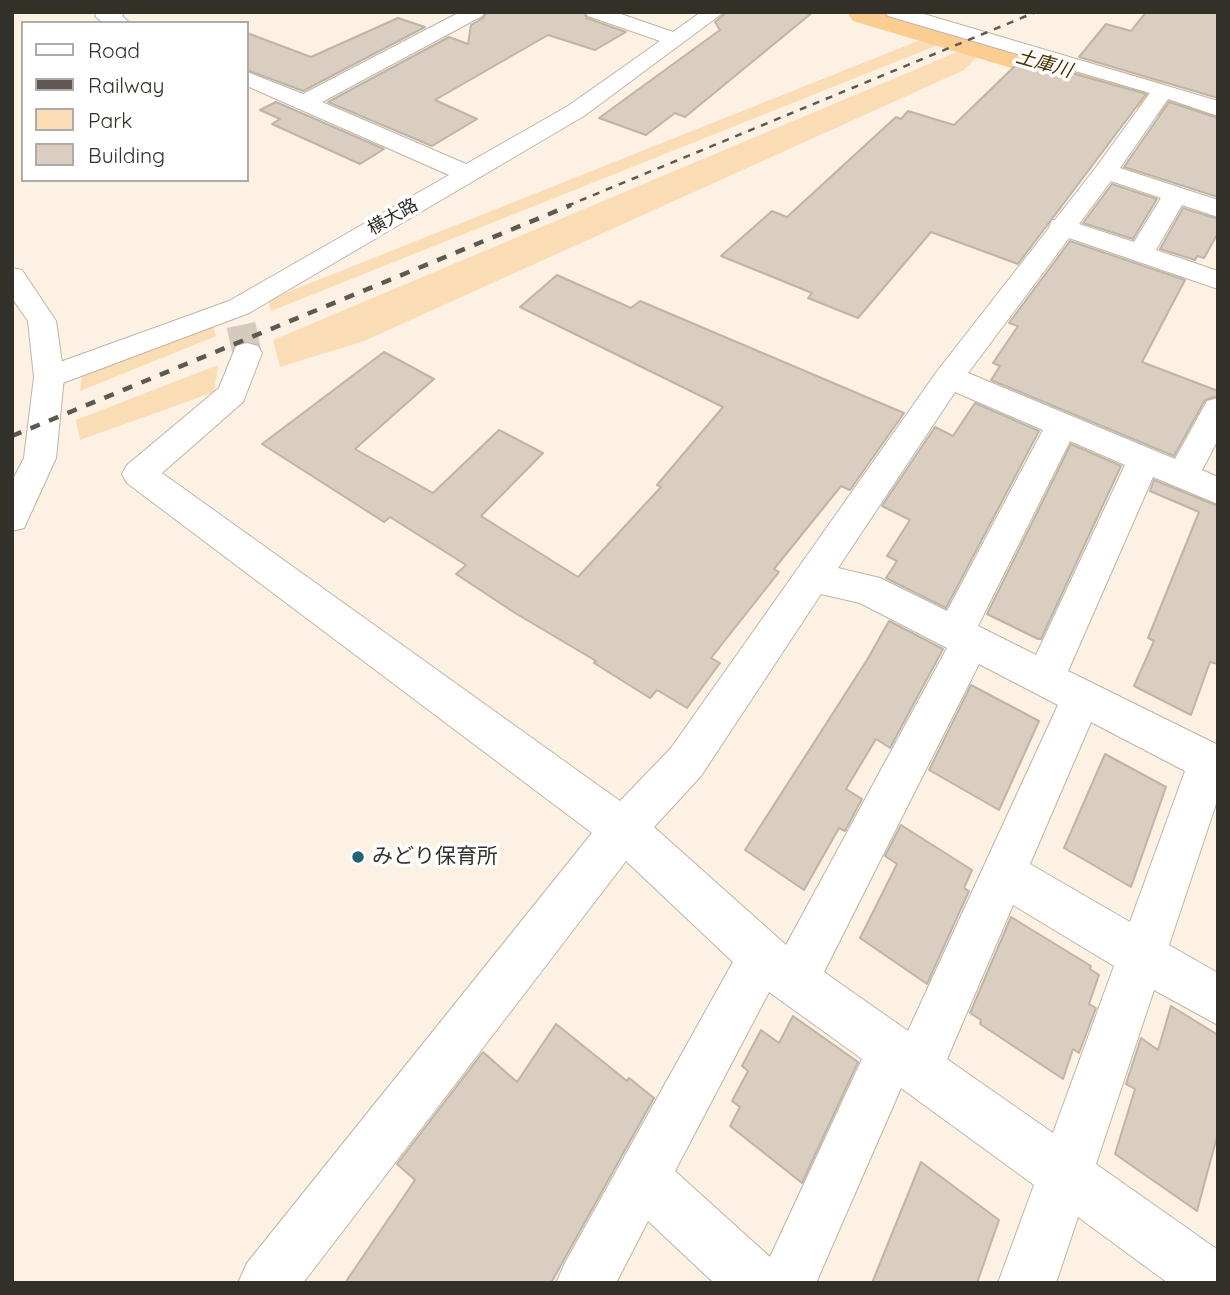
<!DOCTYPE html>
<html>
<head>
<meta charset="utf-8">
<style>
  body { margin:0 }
  #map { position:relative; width:1230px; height:1295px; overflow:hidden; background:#fcf1e2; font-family:Quicksand,sans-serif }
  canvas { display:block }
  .frame { position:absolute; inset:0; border:14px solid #332f29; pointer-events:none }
  .legend { position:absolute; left:21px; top:21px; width:228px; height:161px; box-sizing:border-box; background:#fff; border:2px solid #adaca9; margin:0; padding:9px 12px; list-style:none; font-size:21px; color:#332f29 }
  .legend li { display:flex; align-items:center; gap:14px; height:35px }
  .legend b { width:35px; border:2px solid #adaca9 }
</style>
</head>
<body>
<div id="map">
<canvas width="1230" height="1295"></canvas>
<div class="frame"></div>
<ul class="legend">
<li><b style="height:9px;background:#fff"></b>Road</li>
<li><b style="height:9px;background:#5e5850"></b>Railway</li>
<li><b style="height:19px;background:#fadcb5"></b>Park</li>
<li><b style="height:19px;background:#d9cec0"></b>Building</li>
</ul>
</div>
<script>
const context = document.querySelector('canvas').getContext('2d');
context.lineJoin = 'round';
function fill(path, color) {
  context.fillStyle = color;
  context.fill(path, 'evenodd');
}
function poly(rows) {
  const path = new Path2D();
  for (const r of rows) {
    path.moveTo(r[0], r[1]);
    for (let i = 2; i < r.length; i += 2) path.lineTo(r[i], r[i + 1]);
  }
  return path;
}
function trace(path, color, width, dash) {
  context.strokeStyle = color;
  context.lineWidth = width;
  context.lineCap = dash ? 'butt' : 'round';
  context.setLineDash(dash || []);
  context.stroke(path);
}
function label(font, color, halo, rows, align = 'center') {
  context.font = font + ' Quicksand,"Noto Sans JP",sans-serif';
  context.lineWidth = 7;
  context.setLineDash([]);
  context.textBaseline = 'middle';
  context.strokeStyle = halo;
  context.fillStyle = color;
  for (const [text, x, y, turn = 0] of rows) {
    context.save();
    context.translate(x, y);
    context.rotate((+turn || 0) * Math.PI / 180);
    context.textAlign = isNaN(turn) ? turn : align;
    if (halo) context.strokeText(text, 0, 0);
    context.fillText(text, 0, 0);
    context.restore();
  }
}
fill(poly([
  [933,35,948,41,271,311,268,300],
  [962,50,977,57,964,70,364,341,280,367,273,340],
  [212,324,216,336,80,391,82,375],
  [218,365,214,392,80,440,76,420]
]), '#fadcb5');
fill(poly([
  [847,12,915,12,1160,82,1218,106,1218,139,1201,134,1126,102,853,21,847,12]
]), '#fbcd91');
const building = poly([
  [487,12,583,12,587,18,626,32,595,50,548,35,435,100,477,119,432,146,328,102,449,37,468,44,471,25,483,18,487,12],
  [727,12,813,12,685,117,675,113,646,135,599,118,720,30,715,22,727,12],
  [1146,12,1218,12,1218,98,1079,57,1106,24,1131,31,1146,12],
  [398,18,425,27,303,91,247,70,247,33,311,57,398,18],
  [1018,63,1064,76,1068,72,1146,94,1018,264,931,232,858,318,808,298,812,293,721,256,772,211,787,217,896,117,901,119,908,111,954,125,1018,63],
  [276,102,384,149,360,164,272,124,280,119,260,110,276,102],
  [1169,102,1218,118,1218,197,1124,167,1169,102],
  [1112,184,1157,199,1133,239,1083,223,1112,184],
  [1183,208,1218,219,1218,233,1204,258,1197,256,1195,260,1160,249,1183,208],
  [1070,241,1185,280,1142,362,1218,391,1218,396,1205,400,1174,456,991,380,1000,366,993,363,1018,326,1009,323,1070,241],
  [557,275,631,308,640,301,904,413,850,490,841,486,774,569,779,572,711,658,720,663,687,708,657,690,650,698,594,663,596,661,515,613,456,574,466,565,390,517,384,522,262,444,384,352,434,379,355,449,433,493,499,430,543,453,481,516,578,577,661,487,657,485,723,407,520,307,557,275],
  [975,403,1039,431,946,608,886,578,897,561,887,556,910,520,882,506,935,427,953,436,975,403],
  [1071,444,1121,466,1041,639,1038,639,987,614,1071,444],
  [1154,480,1218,506,1218,664,1210,662,1191,715,1134,686,1154,641,1148,638,1199,512,1150,491,1154,480],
  [889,621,943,649,890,748,876,739,846,789,862,799,845,831,839,828,804,890,745,850,867,660,889,621],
  [971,685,1039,721,999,810,929,770,971,685],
  [1105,754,1166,787,1131,887,1064,848,1105,754],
  [901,825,972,870,964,888,969,891,927,984,860,938,897,864,885,856,901,825],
  [1011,917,1091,966,1090,969,1099,975,1089,1004,1096,1008,1079,1053,1073,1049,1063,1079,980,1024,981,1020,970,1013,1011,917],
  [1171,1006,1218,1035,1218,1133,1197,1211,1115,1154,1135,1089,1126,1084,1141,1038,1158,1050,1171,1006],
  [793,1016,858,1062,802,1183,730,1126,740,1107,732,1101,748,1071,742,1066,761,1030,779,1043,793,1016],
  [556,1024,627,1081,629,1078,654,1098,551,1283,345,1283,415,1180,397,1164,483,1052,517,1082,556,1024],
  [921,1162,999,1220,977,1283,872,1283,921,1162]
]);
fill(building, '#d9cec0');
trace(building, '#bfb4a6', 2);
trace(poly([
  [241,325,247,353]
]), '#d4cabd', 29, [29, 15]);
const minor = poly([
  [98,12,125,12,122,16,130,23,103,23,95,16,98,12],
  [460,12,485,12,482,16,322,102,466,164,568,106,660,41,588,16,585,12,615,12,673,32,701,12,724,12,584,116,249,313,60,384,49,387,38,384,34,377,38,370,229,301,449,175,247,86,247,72,303,94,460,12],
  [885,12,917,12,1218,101,1218,116,1168,99,1120,168,1218,200,1218,217,1182,205,1156,250,1218,271,1218,289,1069,238,968,373,1175,459,1207,401,1218,398,1218,440,1202,470,1218,477,1218,504,1153,477,1068,671,1218,745,1218,798,1169,945,1218,973,1218,1025,1154,990,1096,1164,1218,1250,1218,1283,1168,1283,1078,1217,1056,1283,998,1283,1034,1185,901,1088,816,1283,714,1283,648,1221,616,1283,556,1283,565,1263,733,962,626,861,303,1283,238,1283,247,1263,592,833,127,483,122,474,127,465,219,388,236,346,247,343,258,346,262,353,243,402,162,473,620,801,671,748,938,370,1049,228,1052,220,1055,220,1097,166,1150,93,888,16,885,12],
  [1111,181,1161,198,1134,242,1079,224,1111,181],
  [955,392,1043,430,947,611,880,578,838,568,955,392],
  [1070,441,1125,465,1036,655,978,626,1070,441],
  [821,594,860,603,947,648,786,945,654,827,701,776,821,594],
  [979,664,1058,705,908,1031,824,972,979,664],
  [1091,722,1185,771,1130,922,1030,864,1091,722],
  [1013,905,1114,966,1053,1133,947,1059,1013,905],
  [769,992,862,1059,770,1257,675,1171,769,992]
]);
const major = poly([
  [12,268,22,270,56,321,64,377,56,458,24,528,12,531,12,481,24,458,34,377,28,321,12,298,12,268]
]);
trace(minor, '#bfb4a7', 2);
trace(major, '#bfb4a7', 2);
fill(minor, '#fff');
fill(major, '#fff');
trace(poly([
  [567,206,1036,12]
]), '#5e5850', 2.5, [7, 7]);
trace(poly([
  [12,436,571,205]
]), '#5e5850', 4.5, [10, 10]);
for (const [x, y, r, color] of [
  [358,857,7,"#236378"]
]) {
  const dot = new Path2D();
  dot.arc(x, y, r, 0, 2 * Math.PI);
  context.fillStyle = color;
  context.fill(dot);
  trace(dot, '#fff', 2.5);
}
label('18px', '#332f29', '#fff', [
  ["横大路",393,217,-30]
]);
label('italic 19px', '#4c2f00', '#fff', [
  ["土庫川",1044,64,16]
]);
label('21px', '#332f29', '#fff', [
  ["みどり保育所",372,857]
], 'left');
</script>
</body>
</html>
